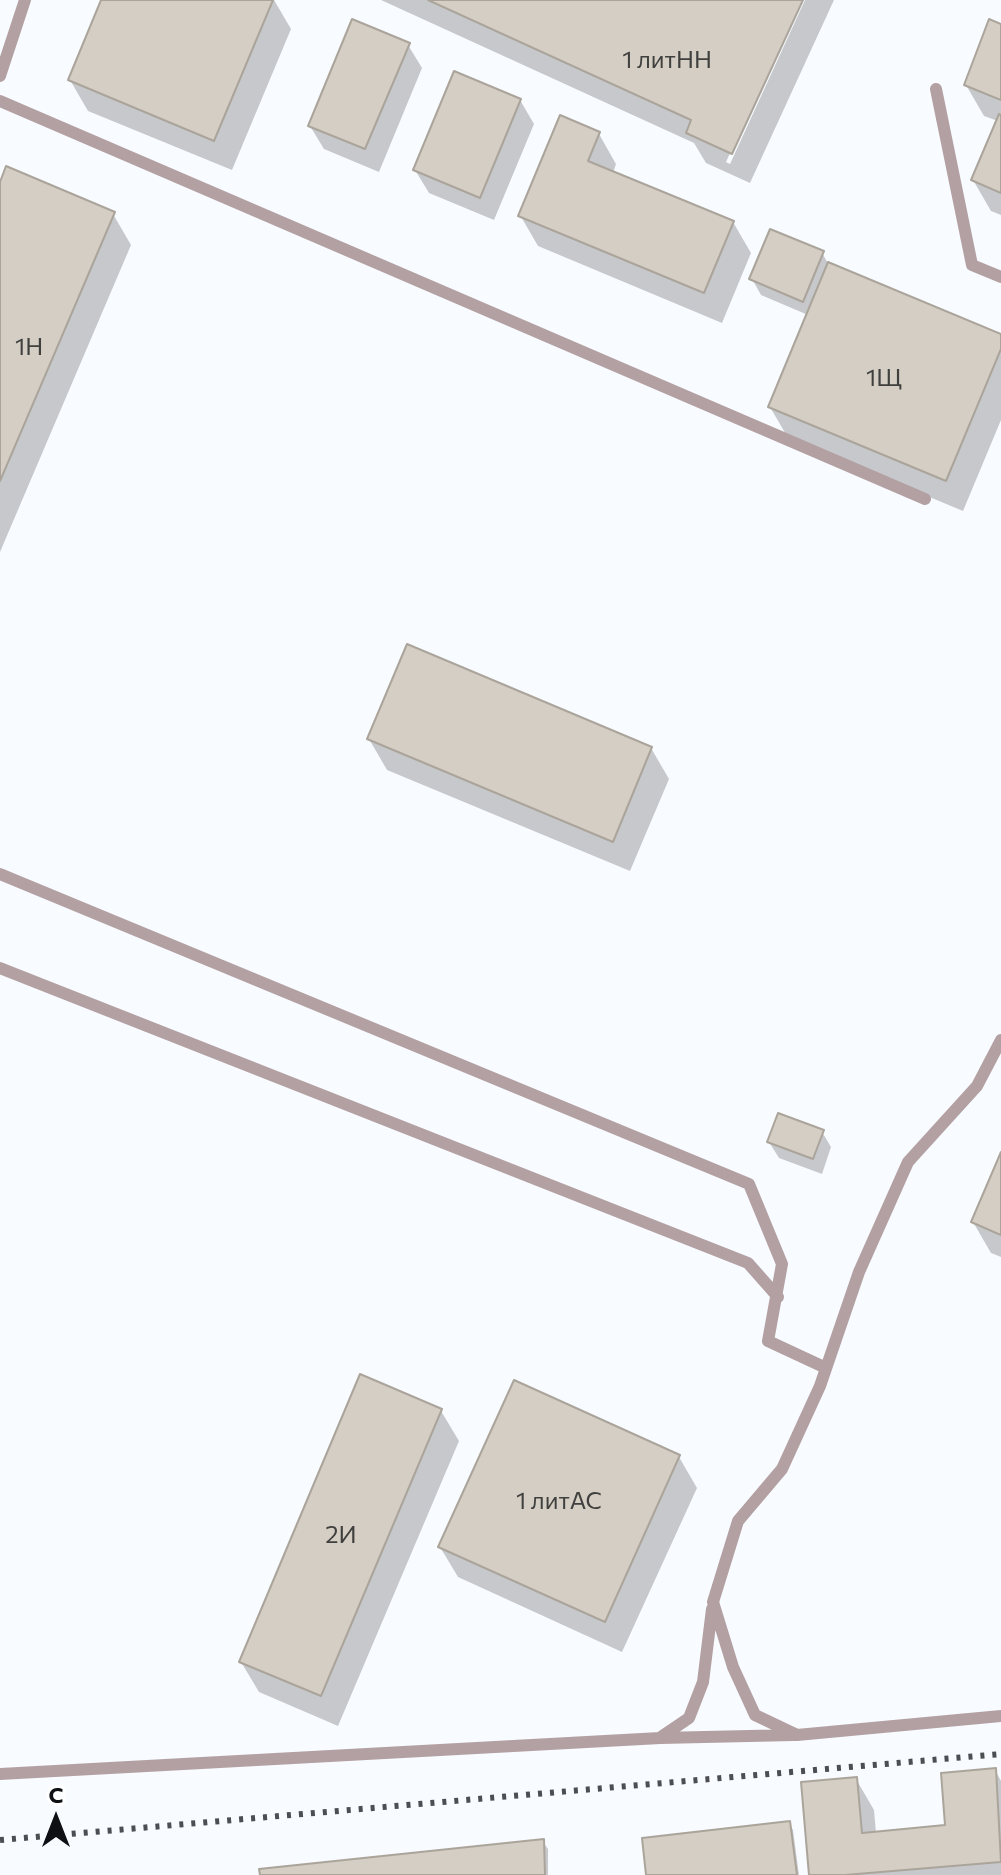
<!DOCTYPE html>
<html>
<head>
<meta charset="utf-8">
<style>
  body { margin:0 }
  #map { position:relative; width:1001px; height:1875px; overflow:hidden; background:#f8fbff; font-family:Commissioner,sans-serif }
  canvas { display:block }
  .north { position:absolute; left:16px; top:1779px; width:80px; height:80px; -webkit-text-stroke:6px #fff; paint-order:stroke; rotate:0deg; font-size:22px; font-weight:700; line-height:32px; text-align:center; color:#0e1013 }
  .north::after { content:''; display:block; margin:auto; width:28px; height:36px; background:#0e1013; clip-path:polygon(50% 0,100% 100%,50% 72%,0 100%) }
</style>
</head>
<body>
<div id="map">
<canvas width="1001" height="1875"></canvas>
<div class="north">С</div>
</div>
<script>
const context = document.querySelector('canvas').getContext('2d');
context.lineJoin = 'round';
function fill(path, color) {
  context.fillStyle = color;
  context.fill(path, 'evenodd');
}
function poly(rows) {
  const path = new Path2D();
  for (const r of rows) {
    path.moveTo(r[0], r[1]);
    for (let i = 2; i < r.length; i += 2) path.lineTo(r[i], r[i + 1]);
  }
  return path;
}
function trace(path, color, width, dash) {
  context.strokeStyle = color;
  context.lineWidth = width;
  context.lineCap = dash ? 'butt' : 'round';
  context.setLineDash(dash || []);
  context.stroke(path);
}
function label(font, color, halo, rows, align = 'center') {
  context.font = font + ' Commissioner,sans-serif';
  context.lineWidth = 6;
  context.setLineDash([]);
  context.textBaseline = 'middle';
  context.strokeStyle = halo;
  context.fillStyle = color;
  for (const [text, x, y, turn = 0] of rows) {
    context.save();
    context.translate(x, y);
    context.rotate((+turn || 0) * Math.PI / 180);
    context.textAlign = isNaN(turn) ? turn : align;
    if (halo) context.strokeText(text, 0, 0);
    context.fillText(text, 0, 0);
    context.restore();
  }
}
fill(poly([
  [103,0,274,0,291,29,232,170,88,111,70,80],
  [381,0,800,0,726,162,730,164,805,0,834,0,750,183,706,163,694,143],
  [1001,26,1001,215,991,211,973,180,998,121,984,116,966,85],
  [408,45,422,68,379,172,324,149,310,126],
  [520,100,534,124,494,220,429,193,415,170],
  [599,134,616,164,613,173,733,222,751,253,722,323,538,246,520,215],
  [0,187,113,214,131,245,0,552],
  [822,253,829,265,1001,336,1001,420,963,511,788,438,770,407,808,315,761,295,752,279],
  [369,739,651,748,669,779,630,871,387,770],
  [822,1132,831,1147,822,1174,779,1158,769,1142],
  [1001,1157,1001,1257,991,1253,973,1222],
  [441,1411,459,1441,338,1726,259,1692,241,1662],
  [679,1457,697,1488,622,1652,458,1577,440,1547],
  [995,1770,1001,1781,1001,1875,811,1875,856,1779,874,1810,876,1833,948,1827],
  [789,1823,793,1830,799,1875,648,1875],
  [543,1842,548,1849,548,1875,262,1875]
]), '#0003');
const building = poly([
  [101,0,273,0,214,141,68,80,101,0],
  [428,0,803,0,732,154,686,133,691,120,428,0],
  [352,19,410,43,365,149,308,126,352,19],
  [989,19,1001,24,1001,100,964,85,989,19],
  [454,71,521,99,480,198,413,170,454,71],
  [999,114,1001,115,1001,193,971,180,999,114],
  [560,115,600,132,588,161,734,221,704,293,518,216,560,115],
  [6,166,115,212,0,481,0,182,6,166],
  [770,229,824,251,803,302,749,279,770,229],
  [828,262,1001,334,1001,349,946,481,768,407,828,262],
  [407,644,652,747,613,842,367,739,407,644],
  [778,1113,824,1130,813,1159,767,1142,778,1113],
  [1001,1152,1001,1235,971,1222,1001,1152],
  [360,1374,442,1409,321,1696,239,1662,360,1374],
  [514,1380,680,1455,605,1622,438,1547,514,1380],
  [996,1768,1001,1862,845,1875,809,1875,801,1782,857,1777,862,1833,945,1825,941,1773,996,1768],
  [790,1821,797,1875,646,1875,642,1838,790,1821],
  [544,1839,545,1875,260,1875,259,1869,544,1839]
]);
fill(building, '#d4cec4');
trace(building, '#aaa49b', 2);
trace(poly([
  [0,76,25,0],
  [936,89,972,265,1001,277],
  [0,101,925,499],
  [0,874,749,1184,782,1264,768,1341,826,1368],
  [0,968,748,1263,778,1297],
  [1001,1040,977,1086,908,1162,859,1272,820,1386,782,1469,738,1521,713,1602,733,1667,755,1715,797,1735,1001,1716],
  [661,1737,689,1718,703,1682,712,1609],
  [0,1774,660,1738,794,1735]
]), '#b3a0a3', 12);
trace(poly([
  [0,1840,1001,1754]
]), '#4c4e51', 6, [4, 8]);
label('24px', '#40403f', null, [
  ["1 литНН",667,60],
  ["1Н",29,347],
  ["1Щ",884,378],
  ["1 литАС",559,1501],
  ["2И",341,1535]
]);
</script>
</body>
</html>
